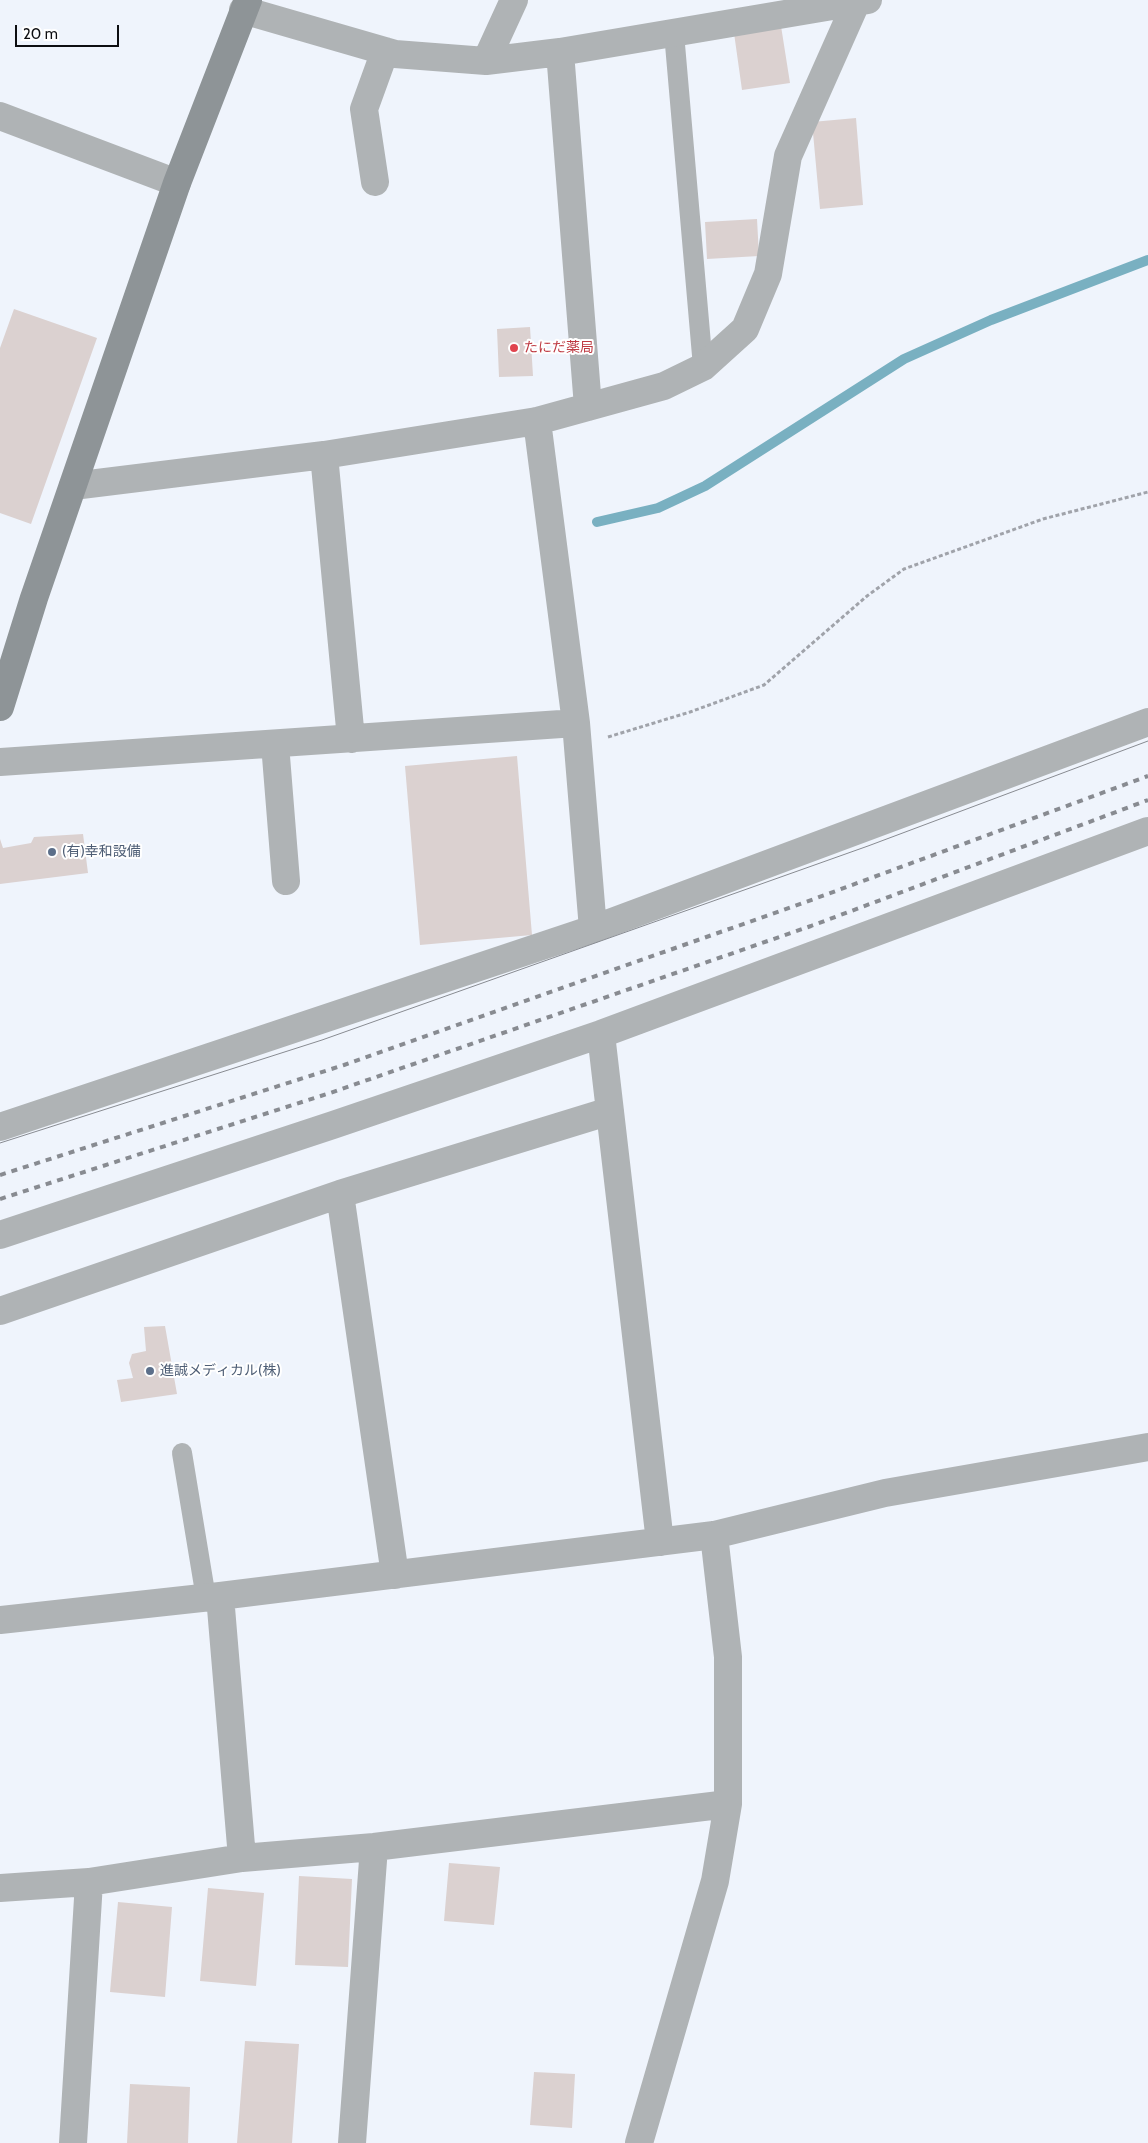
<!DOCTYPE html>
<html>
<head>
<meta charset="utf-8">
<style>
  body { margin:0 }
  #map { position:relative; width:1148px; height:2143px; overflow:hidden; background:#eff4fc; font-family:Cabin,sans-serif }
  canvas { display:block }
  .scale { position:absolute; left:15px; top:25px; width:104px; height:22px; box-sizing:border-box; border:2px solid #0d0e11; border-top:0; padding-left:6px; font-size:15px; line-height:18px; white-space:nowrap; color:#0d0e11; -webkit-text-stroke:4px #fff; paint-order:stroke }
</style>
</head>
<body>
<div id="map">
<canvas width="1148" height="2143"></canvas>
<div class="scale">20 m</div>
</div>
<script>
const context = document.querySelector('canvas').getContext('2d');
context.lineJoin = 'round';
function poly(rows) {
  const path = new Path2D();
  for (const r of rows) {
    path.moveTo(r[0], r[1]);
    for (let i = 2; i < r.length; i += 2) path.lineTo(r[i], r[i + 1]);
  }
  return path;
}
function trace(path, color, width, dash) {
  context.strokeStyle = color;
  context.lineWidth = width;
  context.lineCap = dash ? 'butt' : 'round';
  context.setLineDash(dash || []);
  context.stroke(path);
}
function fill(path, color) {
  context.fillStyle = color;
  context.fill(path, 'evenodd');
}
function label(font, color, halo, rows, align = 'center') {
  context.font = font + ' Cabin,"Noto Sans JP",sans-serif';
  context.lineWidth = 4;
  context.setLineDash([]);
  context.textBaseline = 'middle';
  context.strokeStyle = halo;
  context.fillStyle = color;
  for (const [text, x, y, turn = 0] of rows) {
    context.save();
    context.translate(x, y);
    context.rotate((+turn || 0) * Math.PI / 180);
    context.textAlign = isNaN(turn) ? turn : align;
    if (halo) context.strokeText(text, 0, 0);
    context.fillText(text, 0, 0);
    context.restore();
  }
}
trace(poly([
  [597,522,658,508,705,486,904,359,991,320,1148,260]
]), '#79b0c1', 10);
fill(poly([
  [781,26,790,83,742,90,734,33],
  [856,118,863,205,820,209,812,122],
  [757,219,759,256,707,259,705,222],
  [14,309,97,338,31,524,0,513,0,348],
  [530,327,533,376,499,377,497,329],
  [517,756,532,935,420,945,405,766],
  [83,834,88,873,0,884,0,839,3,848,31,843,34,837],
  [165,1326,177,1394,121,1402,117,1380,133,1378,129,1363,132,1354,146,1351,144,1327],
  [449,1863,500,1867,494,1925,444,1921],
  [299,1876,352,1879,348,1967,295,1965],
  [208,1888,264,1893,256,1986,200,1981],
  [118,1902,172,1907,165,1997,110,1992],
  [245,2041,299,2044,292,2143,237,2143],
  [534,2072,575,2074,572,2128,530,2125],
  [130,2084,190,2087,188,2143,127,2143]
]), '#dbd1d0');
trace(poly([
  [608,737,690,712,764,685,867,596,904,569,1043,519,1148,492]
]), '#a0a3aa', 3, [4, 2.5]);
trace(poly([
  [674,33,703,367],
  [182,1453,206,1598]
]), '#afb3b5', 20);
trace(poly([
  [243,10,395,54,486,61,560,52,868,0],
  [560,52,588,407],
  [486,61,514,0],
  [0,116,177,183],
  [375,182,364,109,385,51],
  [537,421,576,723,593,929],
  [324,455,351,739],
  [73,486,324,455,537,421,664,386,703,367,745,329,768,274,788,156,856,3,855,0],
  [275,744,286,881],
  [0,762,576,723],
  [601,1034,660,1542],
  [0,1127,593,929,1148,722],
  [340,1194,395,1575],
  [0,1235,333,1125,601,1034,1148,831],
  [0,1311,340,1194,610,1111],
  [220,1596,242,1858],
  [0,1620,220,1596,714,1535,885,1493,1148,1447],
  [0,1888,89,1882,242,1858,374,1847,728,1804],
  [73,2143,89,1882],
  [352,2143,374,1847],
  [639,2143,715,1881,728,1804,728,1657,714,1535]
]), '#afb3b5', 28);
trace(poly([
  [0,707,34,598,177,183,248,0]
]), '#8e9497', 28);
trace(poly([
  [0,1143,322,1040,868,846,1148,741]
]), '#888b91', 1);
trace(poly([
  [0,1175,344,1065,814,899,1148,776],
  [0,1199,330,1093,811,926,1148,800]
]), '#888b91', 4, [6, 6]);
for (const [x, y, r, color] of [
  [514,348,5,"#e0444e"],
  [52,852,5,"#5c6f8a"],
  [150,1371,5,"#5c6f8a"]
]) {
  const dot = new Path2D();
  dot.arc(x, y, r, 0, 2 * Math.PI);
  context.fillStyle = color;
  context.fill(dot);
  trace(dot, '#fff', 2);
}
label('14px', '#be3a42', '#fff', [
  ["たにだ薬局",524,348]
], 'left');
label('14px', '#4e5e75', '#fff', [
  ["(有)幸和設備",62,852],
  ["進誠メディカル(株)",160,1371]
], 'left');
</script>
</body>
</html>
